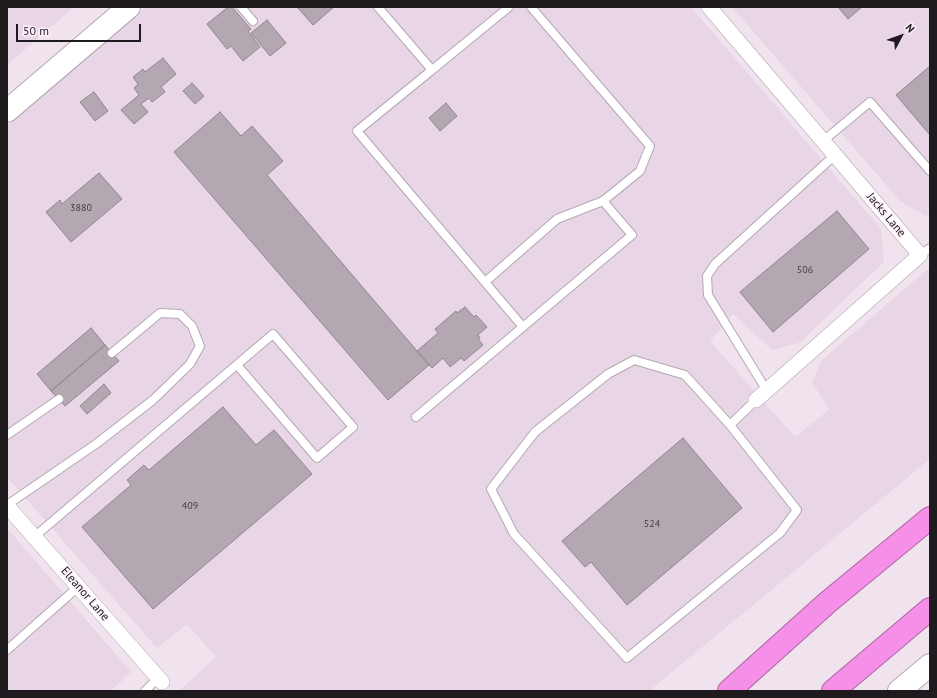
<!DOCTYPE html>
<html>
<head>
<meta charset="utf-8">
<style>
  body { margin:0 }
  #map { position:relative; width:937px; height:698px; overflow:hidden; background:#f0e3ed; font-family:"PT Sans",sans-serif }
  canvas { display:block }
  .frame { position:absolute; inset:0; border:8px solid #1e1a1e; pointer-events:none }
  .north { position:absolute; left:881px; top:16px; width:40px; height:40px; -webkit-text-stroke:3px #fdf1fb; paint-order:stroke; rotate:49deg; font-size:11px; font-weight:700; line-height:16px; text-align:center; color:#1e1a1e }
  .north::after { content:''; display:block; margin:auto; width:14px; height:18px; background:#1e1a1e; clip-path:polygon(50% 0,100% 100%,50% 72%,0 100%) }
  .scale { position:absolute; left:16px; top:24px; width:125px; height:18px; box-sizing:border-box; border:2px solid #1e1a1e; border-top:0; padding-left:5px; font-size:12px; line-height:14px; white-space:nowrap; color:#1e1a1e; -webkit-text-stroke:3px #fdf1fb; paint-order:stroke }
</style>
</head>
<body>
<div id="map">
<canvas width="937" height="698"></canvas>
<div class="frame"></div>
<div class="north">N</div>
<div class="scale">50 m</div>
</div>
<script>
const context = document.querySelector('canvas').getContext('2d');
context.lineJoin = 'round';
function fill(path, color) {
  context.fillStyle = color;
  context.fill(path, 'evenodd');
}
function poly(rows) {
  const path = new Path2D();
  for (const r of rows) {
    path.moveTo(r[0], r[1]);
    for (let i = 2; i < r.length; i += 2) path.lineTo(r[i], r[i + 1]);
  }
  return path;
}
function trace(path, color, width, dash) {
  context.strokeStyle = color;
  context.lineWidth = width;
  context.lineCap = dash ? 'butt' : 'round';
  context.setLineDash(dash || []);
  context.stroke(path);
}
function label(font, color, halo, rows, align = 'center') {
  context.font = font + ' "PT Sans",sans-serif';
  context.lineWidth = 3.5;
  context.setLineDash([]);
  context.textBaseline = 'middle';
  context.strokeStyle = halo;
  context.fillStyle = color;
  for (const [text, x, y, turn = 0] of rows) {
    context.save();
    context.translate(x, y);
    context.rotate((+turn || 0) * Math.PI / 180);
    context.textAlign = isNaN(turn) ? turn : align;
    if (halo) context.strokeText(text, 0, 0);
    context.fillText(text, 0, 0);
    context.restore();
  }
}
fill(poly([
  [7,7,74,7,7,65],
  [146,7,691,7,881,229,884,262,799,343,772,350,733,314,710,341,795,437,830,409,812,383,821,361,930,267,930,459,649,691,179,691,216,657,187,624,157,648,7,477,7,126],
  [732,7,930,7,930,213,925,216,899,200],
  [7,528,131,672,111,691,7,691]
]), '#e8d5e5');
const building = poly([
  [228,7,232,7,251,29,248,31,260,47,243,61,231,46,227,49,207,24,228,7],
  [297,7,334,7,313,25,297,7],
  [838,7,862,7,848,19,838,7],
  [267,20,286,43,270,56,251,33,267,20],
  [163,58,176,74,161,87,165,92,152,102,149,98,141,104,148,112,134,124,121,110,139,95,134,88,138,84,133,77,143,69,145,72,163,58],
  [930,66,930,135,896,95,930,66],
  [192,83,204,96,195,104,183,91,192,83],
  [94,92,108,111,95,121,80,102,94,92],
  [446,103,457,116,440,131,429,118,446,103],
  [220,112,241,136,252,126,283,161,267,175,429,365,388,400,174,152,220,112],
  [99,173,122,199,71,242,46,212,60,200,62,204,99,173],
  [837,211,869,249,773,332,740,292,837,211],
  [465,307,474,317,476,315,487,327,478,335,480,338,478,339,483,345,464,361,461,358,450,367,443,358,432,368,417,351,438,333,435,329,456,311,457,313,465,307],
  [91,328,105,345,51,391,37,374,91,328],
  [105,345,119,361,65,406,51,391,105,345],
  [104,384,111,393,87,414,80,406,104,384],
  [223,407,256,445,274,430,312,474,153,609,82,527,131,485,127,480,144,465,149,470,223,407],
  [683,438,742,508,627,605,591,562,585,567,562,541,683,438]
]);
fill(building, '#b3a7b1');
trace(building, '#92868f', 1);
const lane = poly([
  [241,7,253,21],
  [378,7,432,70,509,7],
  [432,70,357,131,523,327],
  [823,141,870,102,930,171],
  [920,255,930,248],
  [485,282,557,219,603,201],
  [767,391,708,295,707,276,715,264,835,155],
  [416,417,632,235,603,201,640,171,650,146,531,7],
  [730,425,685,375,634,360,608,374,535,432,491,489,514,534,627,658,780,533,797,510,730,425,756,400],
  [7,435,59,399],
  [7,505,96,444,153,400,190,364,200,346,192,326,180,314,160,313,112,353],
  [34,537,273,334,353,427,317,458,237,365],
  [7,650,78,587],
  [145,691,158,678]
]);
const street = poly([
  [709,7,920,255,756,400],
  [7,506,162,682]
]);
const secondary = poly([
  [7,111,129,7],
  [899,691,930,665]
]);
const highway = poly([
  [729,691,828,602,930,518],
  [833,691,930,609]
]);
trace(lane, '#b4a8b2', 10);
trace(street, '#b4a8b2', 16);
trace(secondary, '#b4a8b2', 24);
trace(highway, '#aa66a1', 24);
trace(lane, '#fff', 8);
trace(street, '#fff', 15);
trace(secondary, '#fff', 22);
trace(highway, '#f58fe7', 22);
label('10px', '#433d43', null, [
  ["3880",81,208],
  ["506",805,270],
  ["409",190,506],
  ["524",652,524]
]);
label('12px', '#1e1a1e', '#fdf1fb', [
  ["Jacks Lane",886,215,50],
  ["Eleanor Lane",85,594,49]
]);
</script>
</body>
</html>
